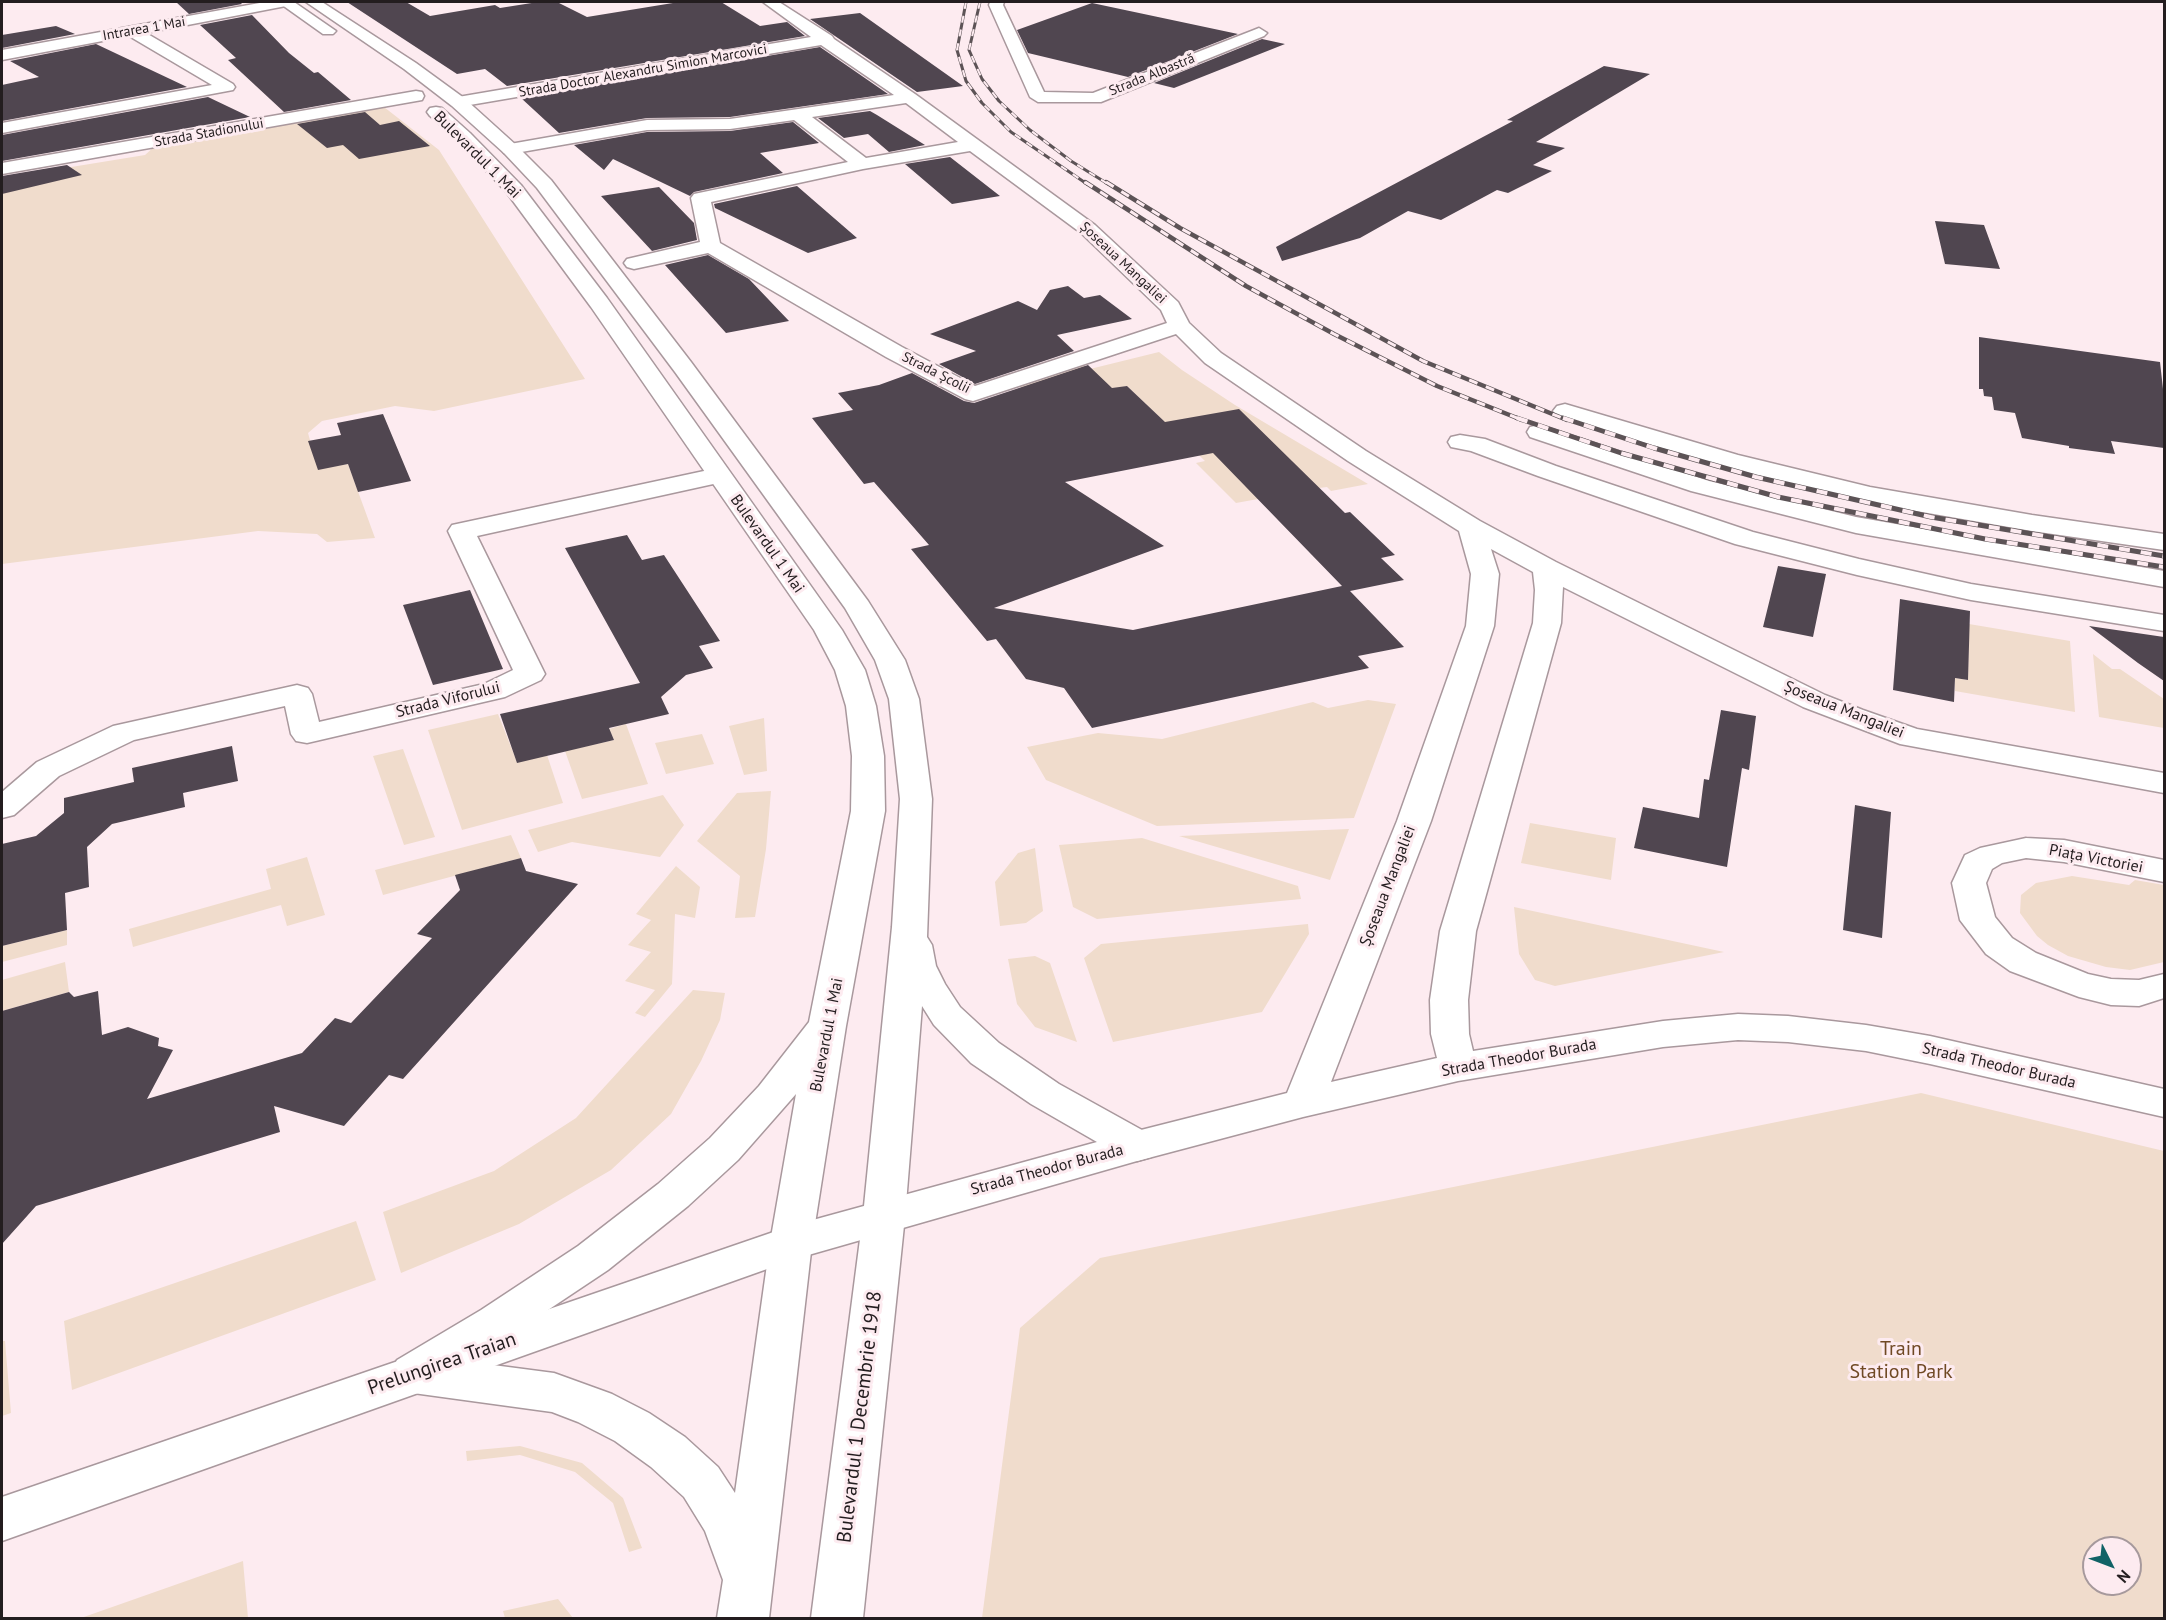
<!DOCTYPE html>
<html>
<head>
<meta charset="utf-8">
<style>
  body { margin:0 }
  #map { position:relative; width:2166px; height:1620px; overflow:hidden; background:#fdebf0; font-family:"PT Sans",sans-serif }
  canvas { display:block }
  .frame { position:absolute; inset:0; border:3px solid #231d1f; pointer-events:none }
  .north { position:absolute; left:2082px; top:1536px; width:60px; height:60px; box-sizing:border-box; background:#fdebf0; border:2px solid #a6999c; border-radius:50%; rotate:132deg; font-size:16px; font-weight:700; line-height:24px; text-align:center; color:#231d1f }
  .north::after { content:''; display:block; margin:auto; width:21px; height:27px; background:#116266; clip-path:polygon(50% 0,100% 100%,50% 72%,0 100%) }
</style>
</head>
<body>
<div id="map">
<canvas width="2166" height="1620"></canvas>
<div class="frame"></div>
<div class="north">N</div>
</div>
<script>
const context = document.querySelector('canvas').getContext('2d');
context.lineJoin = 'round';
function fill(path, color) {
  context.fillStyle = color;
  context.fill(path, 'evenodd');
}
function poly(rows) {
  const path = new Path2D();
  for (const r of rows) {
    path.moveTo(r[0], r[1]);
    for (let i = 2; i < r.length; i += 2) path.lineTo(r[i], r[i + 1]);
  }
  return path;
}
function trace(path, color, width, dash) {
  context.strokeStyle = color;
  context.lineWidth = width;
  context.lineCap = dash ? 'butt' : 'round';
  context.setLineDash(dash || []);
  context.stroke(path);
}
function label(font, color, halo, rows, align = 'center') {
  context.font = font + ' "PT Sans",sans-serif';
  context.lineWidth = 6;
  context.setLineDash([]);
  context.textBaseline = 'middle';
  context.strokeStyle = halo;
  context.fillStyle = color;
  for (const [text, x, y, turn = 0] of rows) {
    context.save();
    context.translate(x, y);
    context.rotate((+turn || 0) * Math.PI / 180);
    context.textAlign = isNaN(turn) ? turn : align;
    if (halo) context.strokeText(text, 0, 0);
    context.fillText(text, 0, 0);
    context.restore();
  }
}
fill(poly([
  [384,107,439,150,585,379,434,411,395,406,322,421,308,433,318,469,348,464,375,538,327,542,317,534,258,531,2,564,2,183,59,169,145,155,155,146],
  [1159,352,1182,370,1235,405,1368,484,1331,491,1327,487,1319,488,1236,503,1196,463,1205,461,1127,386,1043,409,1017,384,1082,364,1090,369],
  [1969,624,2070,641,2075,712,1955,691,1955,678,1968,680],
  [2093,654,2112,669,2120,669,2164,699,2164,728,2099,717],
  [1368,700,1396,704,1354,818,1157,826,1046,780,1027,747,1098,733,1162,739,1313,702,1328,708],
  [498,714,517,762,547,755,563,803,462,830,428,730],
  [764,718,767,771,744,775,729,726],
  [626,724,648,784,582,799,565,751,614,740,609,729],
  [702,734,714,764,666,774,655,743],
  [403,749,435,837,404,845,373,756],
  [771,791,766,849,755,917,735,918,740,876,697,841,737,793],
  [663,795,684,825,660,857,572,842,538,852,528,830],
  [1530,823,1616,838,1611,880,1521,863],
  [1349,829,1330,880,1179,836],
  [511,835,521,858,383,895,375,870],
  [1142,838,1298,886,1301,899,1097,919,1073,907,1059,845],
  [1035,848,1043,911,1026,923,1000,926,995,882,1018,853],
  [307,857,325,915,287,926,281,905,133,947,129,929,271,889,266,869],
  [676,866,700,887,695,918,675,914,672,984,645,1017,635,1013,655,990,625,981,651,952,628,945,651,920,636,914],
  [2072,876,2129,885,2135,880,2164,885,2164,962,2130,970,2106,967,2068,956,2048,945,2037,936,2020,913,2021,895,2036,883],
  [1514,907,1724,952,1555,986,1535,980,1519,954],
  [1308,924,1309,934,1262,1012,1113,1042,1084,958,1101,944],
  [67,930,67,945,2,962,2,946],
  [1035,956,1050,963,1077,1042,1035,1027,1017,1004,1008,959],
  [65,962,69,992,2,1011,2,980],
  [693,990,725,993,720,1020,701,1061,671,1114,611,1170,519,1224,401,1273,383,1212,494,1171,576,1118],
  [1921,1093,2164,1151,2164,1618,982,1618,1020,1328,1100,1258],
  [2094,1548,2130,1548,2130,1584,2094,1584],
  [356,1221,376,1280,72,1390,64,1321],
  [2,1341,5,1341,11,1413,2,1416],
  [520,1446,582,1463,623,1498,642,1548,629,1552,613,1503,575,1472,520,1455,467,1461,466,1451],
  [243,1561,248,1618,81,1618],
  [558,1599,573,1618,505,1618,503,1611]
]), '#f0dccc');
fill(poly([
  [176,2,240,2,242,4,189,14],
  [347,2,406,2,430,16,495,5,500,8,538,2,557,2,587,17,679,2,721,2,760,26,787,22,805,36,507,86,485,69,457,74],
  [1092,3,1238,34,1128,77,1028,53,1017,30],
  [860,13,963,86,917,92,810,19],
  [252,15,289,53,314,73,318,72,351,100,284,112,228,60,236,58,200,25],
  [56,26,75,34,2,48,2,35],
  [1262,39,1285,44,1174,88,1154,83],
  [96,44,187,87,2,121,2,85,39,77,10,61],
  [820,47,888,94,730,117,647,118,559,133,521,98],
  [1604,66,1650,74,1536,142,1565,148,1533,165,1552,171,1508,193,1497,190,1441,220,1408,211,1360,238,1282,261,1276,247,1513,121,1507,120],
  [208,97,250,117,2,161,2,135],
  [870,111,877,115,925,145,889,152,868,134,844,138,818,118],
  [365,112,380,125,399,121,430,146,359,159,343,145,327,148,297,124],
  [793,122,819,143,760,153,783,173,694,192,690,196,613,159,604,170,574,145,647,132,730,131],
  [950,157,1000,196,952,204,905,164],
  [67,165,82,175,2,194,2,176],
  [797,186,857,238,808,253,715,208,714,204],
  [659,187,694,223,697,240,652,251,601,196],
  [1935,221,1984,225,2000,269,1945,264],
  [708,255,749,279,789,321,726,333,665,265],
  [1068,286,1084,298,1100,295,1132,319,1057,335,1074,351,975,384,939,364,976,351,930,334,1018,301,1037,310,1050,290],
  [1979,337,2160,362,2164,398,2164,448,2111,441,2115,454,2069,448,2069,446,2022,438,2015,413,1994,410,1992,397,1984,396,1983,389,1979,389],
  [1088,365,1112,388,1127,386,1165,422,1239,409,1345,513,1350,512,1395,555,1381,558,1404,580,1350,591,1404,647,1358,656,1369,668,1092,728,1064,688,1026,679,996,639,987,641,911,549,929,545,874,482,864,484,812,418,853,410,838,393,879,385,912,373,964,401,974,403],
  [1213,453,1342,586,1133,630,994,608,1164,546,1065,482],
  [383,414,411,481,358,492,348,464,318,470,308,441,341,435,337,423],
  [627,535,642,560,664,555,720,641,699,646,713,668,686,675,661,697,669,714,609,728,614,740,517,763,500,714,640,683,565,548],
  [1778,566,1826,574,1813,637,1763,627],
  [470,590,503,669,433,685,403,605],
  [1900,599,1970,611,1968,680,1955,678,1954,702,1893,690],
  [2089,626,2164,637,2164,681,2138,663],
  [1721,710,1756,716,1749,770,1742,768,1727,867,1634,848,1643,807,1699,818,1704,779,1709,780],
  [232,746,238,781,183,793,185,807,112,824,87,847,89,887,65,893,67,930,2,946,2,844,36,836,64,813,64,798,134,782,132,768],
  [1855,805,1891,812,1882,938,1843,930],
  [521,858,526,871,578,884,403,1079,389,1075,344,1126,274,1106,280,1132,36,1206,2,1244,2,1011,69,992,74,997,98,991,102,1035,128,1027,159,1038,158,1046,173,1050,147,1099,302,1053,335,1018,351,1023,432,938,417,934,460,890,455,875]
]), '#504650');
const minor = poly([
  [265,2,293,2,286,6,146,33,233,84,235,87,233,90,2,133,2,123,212,85,129,36,2,60,2,50,265,2],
  [763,2,779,2,832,36,834,39,915,94,1095,225,1178,302,1189,323,1221,353,1366,451,1480,521,1556,562,1825,695,1863,710,1917,729,2164,773,2164,793,1900,744,1803,707,1563,587,1561,623,1476,931,1468,1000,1469,1034,1473,1051,1663,1021,1738,1014,1788,1016,1866,1025,1930,1036,2164,1089,2164,1117,1930,1064,1866,1051,1788,1042,1738,1040,1663,1047,1458,1081,1303,1117,1137,1161,798,1258,2,1541,2,1497,791,1226,1137,1131,1287,1093,1397,821,1466,626,1471,574,1459,531,1348,461,1205,363,1176,334,973,401,965,399,886,357,708,253,634,269,627,267,624,263,627,259,700,242,691,198,694,194,848,162,794,120,730,129,647,130,510,154,504,153,501,149,504,145,510,144,647,120,730,119,894,95,821,45,458,107,450,102,458,97,811,37,763,2],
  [906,103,958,142,866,158,812,117,906,103],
  [970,151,1081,233,1161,310,1167,323,975,386,902,347,720,243,711,202,863,169,970,151],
  [1491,549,1533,572,1535,590,1533,623,1440,931,1430,1000,1431,1034,1437,1058,1331,1082,1431,821,1494,626,1499,574,1491,549],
  [990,2,1004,2,1003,5,1044,92,1093,93,1254,30,1259,28,1267,33,1264,36,1101,102,1038,102,1030,97,989,5,990,2],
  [416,91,422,92,424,96,422,100,2,174,2,163,416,91],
  [1565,404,1738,455,1870,487,2032,515,2164,534,2164,550,2032,531,1870,503,1721,466,1557,416,1553,411,1557,406,1565,404],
  [1539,425,1709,481,1856,517,2164,571,2164,587,1856,533,1691,491,1530,437,1527,432,1530,427,1539,425],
  [1460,435,1485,439,1556,466,1753,532,1859,559,1971,584,2164,615,2164,631,1971,600,1857,575,1735,544,1538,476,1471,451,1451,447,1448,442,1451,437,1460,435],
  [718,468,727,471,731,476,727,481,477,536,545,674,541,680,505,697,307,743,296,741,291,734,285,706,134,740,59,776,14,815,2,818,2,792,37,762,113,726,297,685,308,688,312,694,319,722,484,684,513,670,448,531,452,525,718,468],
  [2026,838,2064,840,2164,860,2164,882,2064,862,2026,858,2002,863,1992,869,1986,883,1995,917,2012,938,2036,953,2088,974,2111,979,2139,980,2164,974,2164,998,2139,1006,2111,1005,2079,997,2010,971,1986,954,1960,920,1952,883,1965,855,1980,848,2026,838]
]);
const major = poly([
  [278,2,294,2,336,31,333,34,323,34,278,2],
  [306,2,322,2,416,63,464,98,516,145,551,180,691,362,868,601,905,660,919,699,932,799,927,937,932,945,936,966,945,984,960,1007,999,1043,1059,1084,1151,1135,1157,1146,1151,1157,1137,1161,1123,1157,1031,1104,971,1063,934,1025,922,1006,905,1216,863,1618,811,1618,863,1216,892,927,900,799,889,699,875,660,845,608,675,372,537,188,504,153,452,106,404,69,306,2],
  [436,107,442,108,470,133,521,185,607,298,842,630,865,670,876,706,884,756,885,811,846,1026,812,1243,769,1618,717,1618,723,1580,705,1531,684,1497,651,1467,615,1441,578,1422,552,1412,413,1393,397,1388,390,1374,397,1360,481,1310,578,1246,658,1184,710,1138,759,1086,809,1022,851,811,852,756,846,706,835,670,814,630,591,307,507,193,458,141,430,116,427,112,430,108,436,107],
  [796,1094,770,1243,735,1493,718,1467,685,1437,649,1413,612,1394,554,1373,470,1362,608,1270,688,1206,738,1160,796,1094]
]);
trace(minor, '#a9989d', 3);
trace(major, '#a9989d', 3);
fill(minor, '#fff');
fill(major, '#fff');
const railFar2 = poly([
  [966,2,957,50,966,81,982,103,1011,132,1087,184],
  [980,2,969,50,982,79,999,101,1030,130,1071,161,1108,184]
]);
const railFar1 = poly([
  [1085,182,1246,286,1334,334,1437,386,1522,420],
  [1106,182,1180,228,1423,361,1567,420]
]);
const rail = poly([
  [1517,418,1621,453,1778,497,1985,539,2164,567],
  [1563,418,1654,448,1756,477,1931,517,2164,556]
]);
trace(railFar2, '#5c5356', 3);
trace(railFar1, '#5c5356', 4.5);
trace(rail, '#5c5356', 5);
trace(railFar2, '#fdebf0', 2, [7]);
trace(railFar1, '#fdebf0', 3, [9]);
trace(rail, '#fdebf0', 4, [11]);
label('14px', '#231d1f', '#fdebf0', [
  ["Intrarea 1 Mai",144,29,-10],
  ["Strada Doctor Alexandru Simion Marcovici",643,71,-10],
  ["Strada Albastră",1152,75,-22],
  ["Strada Stadionului",209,133,-10],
  ["Șoseaua Mangaliei",1123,263,43],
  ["Strada Școlii",936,373,27]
]);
label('16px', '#231d1f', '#fdebf0', [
  ["Bulevardul 1 Mai",477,155,45],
  ["Bulevardul 1 Mai",767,544,55],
  ["Strada Viforului",448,700,-14],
  ["Șoseaua Mangaliei",1844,710,22],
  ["Piața Victoriei",2096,859,11],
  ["Șoseaua Mangaliei",1388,886,-69],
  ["Bulevardul 1 Mai",827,1035,-79],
  ["Strada Theodor Burada",1519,1058,-10],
  ["Strada Theodor Burada",1999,1066,13],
  ["Strada Theodor Burada",1047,1170,-15]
]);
label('20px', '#704925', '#fdebf0', [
  ["Train",1901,1349],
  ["Station Park",1901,1372]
]);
label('20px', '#231d1f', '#fdebf0', [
  ["Prelungirea Traian",442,1364,-19],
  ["Bulevardul 1 Decembrie 1918",860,1417,-83]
]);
</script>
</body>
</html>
